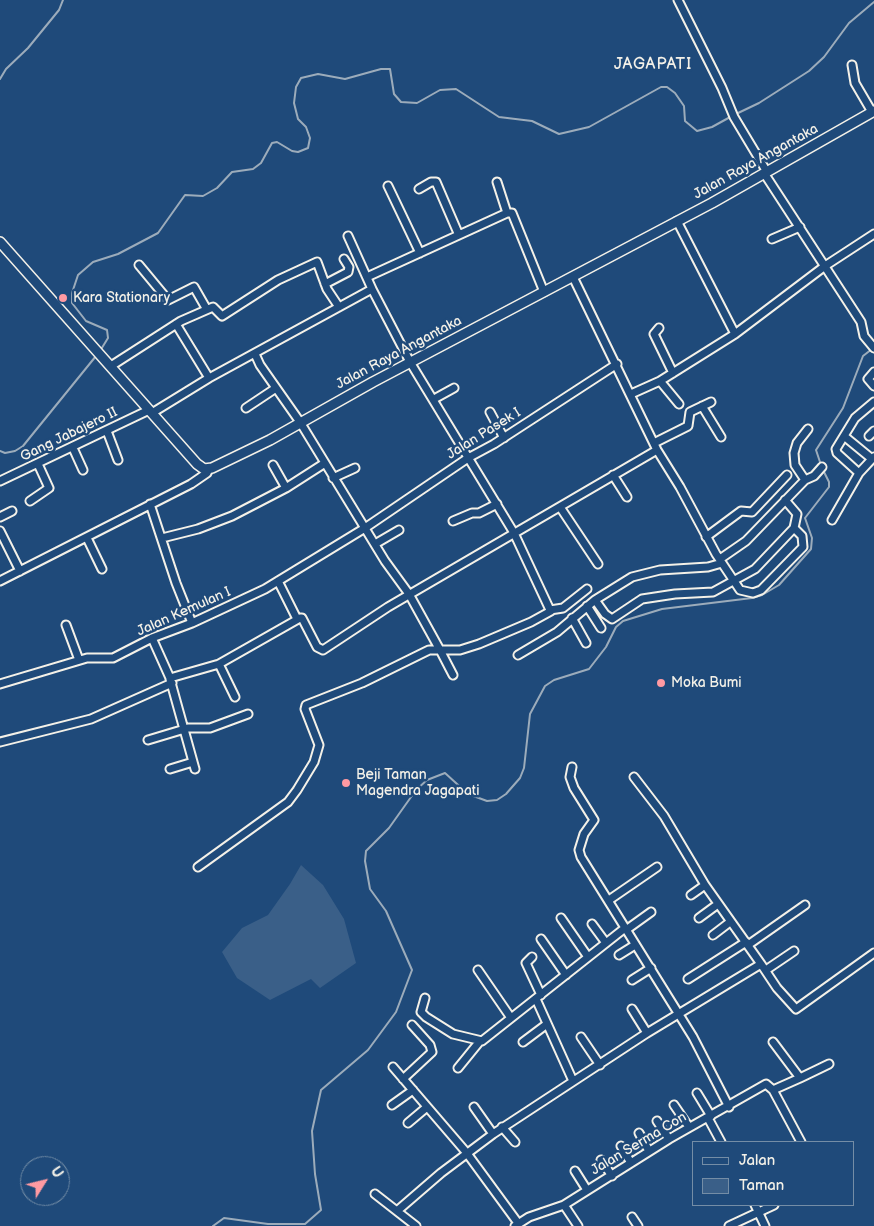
<!DOCTYPE html>
<html>
<head>
<meta charset="utf-8">
<style>
  body { margin:0 }
  #map { position:relative; width:874px; height:1226px; overflow:hidden; background:#1f4a7a; font-family:"Balsamiq Sans",sans-serif }
  canvas { display:block }
  .legend { position:absolute; left:692px; top:1141px; width:162px; height:65px; box-sizing:border-box; background:#1f4a7a; border:1px solid #748da6; margin:0; padding:6px 9px; list-style:none; font-size:15px; color:#f4f1e8 }
  .legend li { display:flex; align-items:center; gap:10px; height:25px }
  .legend b { width:25px; border:1px solid #748da6 }
  .north { position:absolute; left:20px; top:1156px; width:50px; height:50px; box-sizing:border-box; background:#1f4a7a; border:1px solid #748da6; border-radius:50%; rotate:54deg; font-size:14px; font-weight:700; line-height:20px; text-align:center; color:#f4f1e8 }
  .north::after { content:''; display:block; margin:auto; width:18px; height:22px; background:#ff9aa2; clip-path:polygon(50% 0,100% 100%,50% 72%,0 100%) }
</style>
</head>
<body>
<div id="map">
<canvas width="874" height="1226"></canvas>
<ul class="legend">
<li><b style="height:6px;background:#1f4a7a"></b>Jalan</li>
<li><b style="height:14px;background:#3a5f88"></b>Taman</li>
</ul>
<div class="north">U</div>
</div>
<script>
const context = document.querySelector('canvas').getContext('2d');
context.lineJoin = 'round';
function fill(path, color) {
  context.fillStyle = color;
  context.fill(path, 'evenodd');
}
function poly(rows) {
  const path = new Path2D();
  for (const r of rows) {
    path.moveTo(r[0], r[1]);
    for (let i = 2; i < r.length; i += 2) path.lineTo(r[i], r[i + 1]);
  }
  return path;
}
function trace(path, color, width, dash) {
  context.strokeStyle = color;
  context.lineWidth = width;
  context.lineCap = dash ? 'butt' : 'round';
  context.setLineDash(dash || []);
  context.stroke(path);
}
function label(font, color, halo, rows, align = 'center') {
  context.font = font + ' "Balsamiq Sans",sans-serif';
  context.lineWidth = 5;
  context.setLineDash([]);
  context.textBaseline = 'middle';
  context.strokeStyle = halo;
  context.fillStyle = color;
  for (const [text, x, y, turn = 0] of rows) {
    context.save();
    context.translate(x, y);
    context.rotate((+turn || 0) * Math.PI / 180);
    context.textAlign = isNaN(turn) ? turn : align;
    if (halo) context.strokeText(text, 0, 0);
    context.fillText(text, 0, 0);
    context.restore();
  }
}
fill(poly([
  [301,865,323,885,344,919,356,963,320,988,311,979,270,1000,237,978,222,952,242,928,268,915,290,884]
]), '#3a5f88');
trace(poly([
  [0,79,6,69,28,48,59,10,63,0],
  [736,114,759,103,809,71,824,57,849,23,874,2],
  [100,351,108,338,107,330,86,321,72,303,72,293,78,275,93,262,118,254,158,233,185,195,203,196,217,188,232,172,253,169,261,163,272,143,277,142,292,151,298,152,308,148,310,138,306,127,298,119,294,103,296,87,301,78,318,74,345,79,381,69,390,69,394,94,401,102,417,103,440,90,456,89,499,117,532,121,559,134,589,127,661,87,667,87,675,93,684,106,685,121,697,131,712,127,732,116],
  [0,451,5,453,15,451,23,446,96,356],
  [821,465,816,450,843,408,863,356,872,349],
  [213,1226,224,1218,268,1224,305,1224,321,1210,315,1174,312,1131,321,1090,368,1050,396,1012,412,970,386,911,370,889,365,861,366,851,389,828,416,790,427,780,445,773,468,794,487,801,497,800,506,794,520,778,524,768,530,714,545,686,554,680,589,669,606,647,616,627,623,621,662,609,752,598,762,595,779,585,811,549,812,538,805,518,829,487,829,482,823,470]
]), '#9cacbb', 2);
const minor = poly([
  [678,0,722,88,734,117,767,172],
  [852,65,855,83,872,112],
  [764,173,861,322,864,336,874,348],
  [497,182,507,213,512,213,544,292],
  [388,186,420,253],
  [419,189,431,182,436,182,458,233],
  [677,221,735,334],
  [348,236,372,289,410,362,514,533,550,610,563,608,587,589],
  [772,239,800,227],
  [139,265,168,300,194,287,206,308],
  [367,277,507,213],
  [573,277,657,450,680,487,716,554,740,590,753,593,761,590,803,547,802,536,794,528],
  [325,284,348,272,349,267,344,259],
  [176,324,209,378],
  [659,328,654,334,673,373],
  [111,366,181,321,213,307,222,316,278,280,317,262,327,289,339,307],
  [874,372,868,379,874,386],
  [660,381,679,404],
  [631,394,660,381,735,334,825,266,874,234],
  [434,399,454,388],
  [702,406,721,437],
  [246,408,276,388],
  [490,412,504,438],
  [152,413,209,378,372,289],
  [107,431,118,460],
  [844,436,872,459],
  [869,436,874,431],
  [654,443,688,426,690,412,711,402],
  [73,448,83,470],
  [273,465,286,488],
  [859,473,837,453,836,449,855,418,874,402],
  [613,475,627,497],
  [333,478,355,468],
  [805,480,814,476,822,467],
  [0,481,149,410],
  [30,501,49,488,38,464],
  [150,504,176,583,192,623],
  [560,507,598,564],
  [0,517,12,511],
  [832,520,859,473,874,457],
  [453,521,472,513,479,513,497,504],
  [0,531,20,571],
  [706,537,741,511,752,512,787,475],
  [87,538,102,569],
  [162,538,198,529,232,516,286,488,325,463],
  [375,544,399,530],
  [720,559,746,541,805,480,795,465,794,453,797,443,808,429],
  [0,581,191,484,207,473,209,469],
  [278,581,297,619],
  [595,600,605,614,612,619,642,599,675,594,713,592,755,569,794,528,797,514,785,500],
  [587,606,601,628],
  [572,618,586,643],
  [66,625,79,660],
  [152,638,170,678,219,664,300,618,302,618,317,647,323,650,388,607,657,450],
  [440,650,460,650,479,644,531,622,551,611],
  [440,650,453,675],
  [518,655,557,632,595,600,632,577,660,570,708,567,722,563],
  [219,664,235,697],
  [170,679,195,769],
  [0,684,87,658,113,658,152,638,192,623,265,589,365,528,468,458,494,444,617,364],
  [148,740,188,728,210,728,248,714],
  [0,742,91,719,172,683],
  [572,767,570,777,574,788,594,820,584,834,579,850,581,857,693,1037,729,1107],
  [170,769,193,762],
  [198,867,288,802,297,790,314,762,319,745,305,709,306,705,362,683,429,650,440,650,409,594,385,561,300,422,260,365,255,354],
  [691,895,705,885],
  [609,900,657,867],
  [561,918,588,957],
  [699,918,718,904],
  [592,924,606,943],
  [626,930,651,912],
  [713,935,730,922],
  [541,939,566,975],
  [748,945,805,905],
  [619,955,635,945],
  [532,957,526,963,541,995],
  [761,964,777,988,796,1009,874,953],
  [478,970,511,1018],
  [766,970,794,951],
  [688,979,746,942],
  [632,980,651,968],
  [425,998,421,1012,426,1017,453,1034,482,1041,625,928],
  [536,999,573,1081],
  [632,1009,647,1033],
  [581,1037,600,1065],
  [523,1042,547,1024],
  [773,1042,800,1078,773,1090],
  [393,1067,466,1152,518,1223],
  [458,1068,480,1041],
  [800,1078,829,1064],
  [403,1079,432,1052,430,1045,412,1025],
  [697,1093,711,1116],
  [392,1105,413,1090],
  [674,1105,689,1127],
  [474,1107,493,1134],
  [708,1118,721,1142],
  [657,1121,669,1139],
  [408,1123,427,1107],
  [502,1127,515,1142],
  [639,1133,649,1151],
  [621,1146,631,1163],
  [601,1160,612,1176],
  [575,1171,587,1190],
  [375,1194,416,1226],
  [564,1205,578,1226],
  [755,1205,765,1226],
  [397,1211,441,1173,493,1134,647,1033,761,964,705,885,664,816,634,777],
  [632,1217,638,1226],
  [515,1226,529,1217,564,1205,669,1139,766,1084,773,1090,801,1142],
  [729,1226,774,1205]
]);
const major = poly([
  [0,242,197,464,204,469,212,468,270,440,373,382,712,203,874,111]
]);
trace(minor, '#f4f1e8', 11);
trace(major, '#f4f1e8', 12);
trace(minor, '#1f4a7a', 7);
trace(major, '#1f4a7a', 9);
for (const [x, y, r, color] of [
  [63,298,5,"#ff9aa2"],
  [661,683,5,"#ff9aa2"],
  [346,783,5,"#ff9aa2"]
]) {
  const dot = new Path2D();
  dot.arc(x, y, r, 0, 2 * Math.PI);
  context.fillStyle = color;
  context.fill(dot);
  trace(dot, '#1f4a7a', 2);
}
label('14px', '#f4f1e8', '#1f4a7a', [
  ["Jalan Raya Angantaka",756,162,-29],
  ["Jalan Raya Angantaka",399,353,-28],
  ["Jalan Pasek I",484,434,-32],
  ["Gang Jabajero II",69,435,-26],
  ["Jalan Kemulan I",184,612,-24],
  ["Jalan Serma Con",639,1144,-31]
]);
label('14px', '#f4f1e8', '#1f4a7a', [
  ["Kara Stationary",73,298],
  ["Moka Bumi",671,683],
  ["Beji Taman",356,775],
  ["Magendra Jagapati",356,791]
], 'left');
context.letterSpacing = '1px';
label('16px', '#f4f1e8', '#1f4a7a', [
  ["JAGAPATI",653,65]
]);
context.letterSpacing = '0px';
</script>
</body>
</html>
